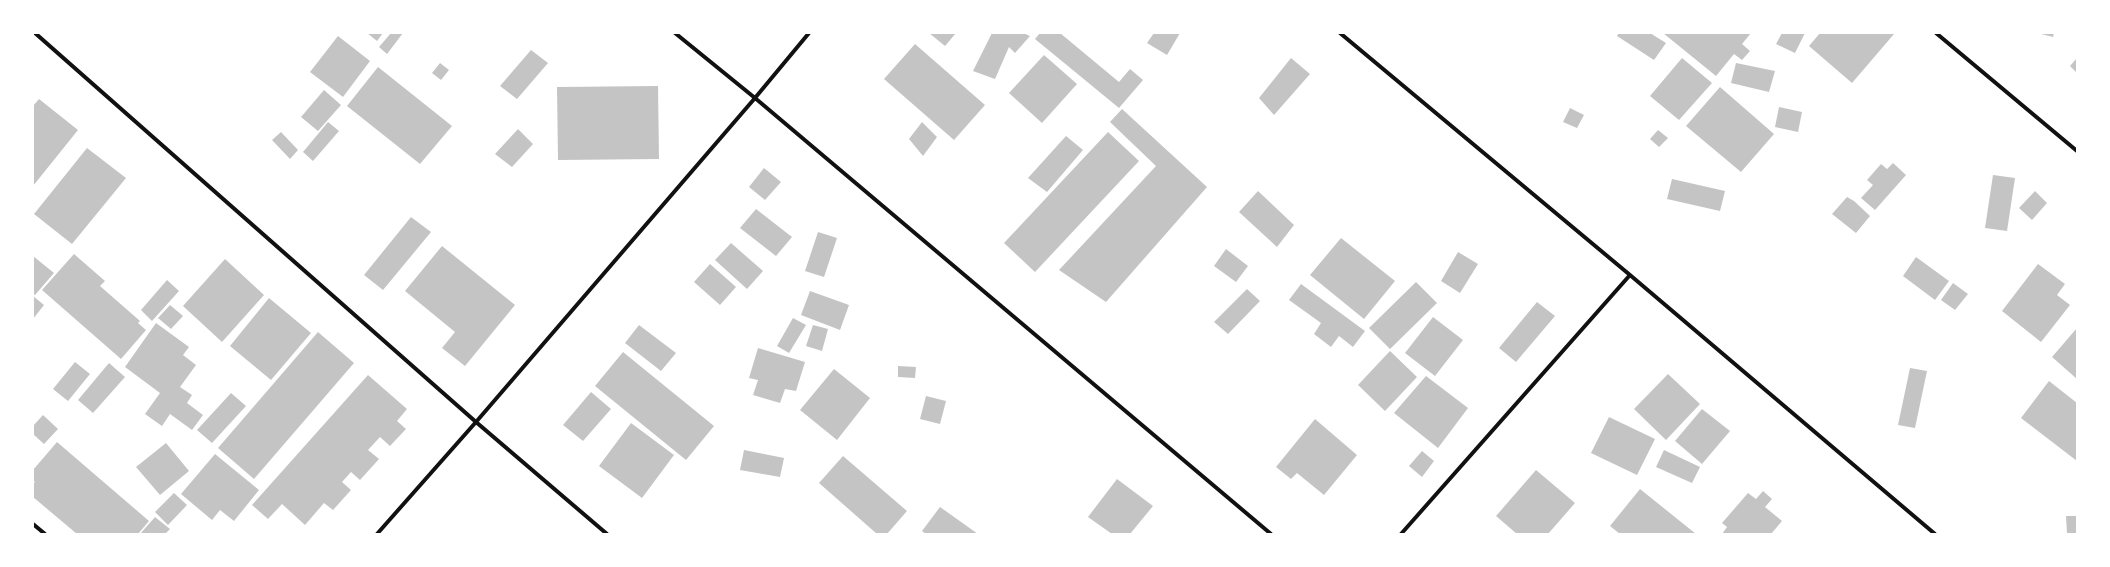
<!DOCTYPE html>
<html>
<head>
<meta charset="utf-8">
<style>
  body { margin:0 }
  #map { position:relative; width:2110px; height:567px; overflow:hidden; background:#fff; font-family:"Fira Sans",sans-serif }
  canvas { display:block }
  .frame { position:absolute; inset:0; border:34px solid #fff; pointer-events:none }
</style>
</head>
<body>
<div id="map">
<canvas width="2110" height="567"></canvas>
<div class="frame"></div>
</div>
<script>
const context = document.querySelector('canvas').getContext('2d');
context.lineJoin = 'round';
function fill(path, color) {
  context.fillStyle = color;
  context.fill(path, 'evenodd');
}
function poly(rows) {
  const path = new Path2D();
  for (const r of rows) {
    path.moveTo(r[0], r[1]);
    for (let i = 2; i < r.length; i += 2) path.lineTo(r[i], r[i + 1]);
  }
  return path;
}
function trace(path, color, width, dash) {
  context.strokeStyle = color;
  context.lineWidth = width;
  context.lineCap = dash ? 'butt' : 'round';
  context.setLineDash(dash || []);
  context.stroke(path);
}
fill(poly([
  [367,33,383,33,377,41],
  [391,33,403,33,387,54,379,47],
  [929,33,956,33,945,46],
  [992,33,1023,33,1030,36,1015,53,1009,47,995,79,973,71],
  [1040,33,1060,33,1119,82,1130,69,1143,80,1119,108,1035,39],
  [1154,33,1180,33,1167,55,1147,43],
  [1619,33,1650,33,1666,43,1654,60,1617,36],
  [1663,33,1751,33,1742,44,1750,51,1742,60,1734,54,1716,76],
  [1782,33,1805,33,1795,53,1776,44],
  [1820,33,1893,33,1894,34,1852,83,1809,46],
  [2037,33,2054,33,2053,37],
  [338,36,370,61,343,97,310,72],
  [915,44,985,105,954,140,884,79],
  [531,50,548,63,517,99,500,86],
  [1044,55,1077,84,1042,123,1009,93],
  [1291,58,1310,74,1274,115,1259,98],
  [1682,58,1712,83,1679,120,1650,96],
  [2077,58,2077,73,2070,66],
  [440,63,449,70,441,80,432,73],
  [1736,63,1775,71,1769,92,1731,83],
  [378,67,452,126,420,164,347,106],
  [658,86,659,159,558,160,557,87],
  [1720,87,1774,134,1741,172,1686,126],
  [324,90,341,105,318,131,301,117],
  [39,99,78,130,33,186,33,106],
  [1779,107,1802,112,1798,132,1775,127],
  [1570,108,1584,115,1577,128,1563,122],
  [1122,109,1207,187,1106,302,1059,270,1156,166,1110,122],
  [328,122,339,131,313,161,303,152],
  [922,122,937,137,923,156,909,139],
  [518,129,533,144,512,167,495,154],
  [1658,130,1668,138,1659,147,1650,139],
  [281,132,298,150,290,159,272,140],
  [1108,132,1139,161,1035,272,1004,243],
  [1066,136,1083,150,1047,192,1028,178],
  [87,148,126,178,72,244,34,214],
  [1893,163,1906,175,1875,210,1861,198,1873,185,1867,180,1881,164,1887,169],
  [764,168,781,182,765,200,749,187],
  [1993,175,2015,178,2007,231,1985,228],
  [1672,179,1725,191,1720,211,1667,199],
  [1258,191,1294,225,1277,247,1239,212],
  [2035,191,2047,203,2032,220,2019,208],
  [1847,197,1854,201,1870,216,1856,233,1832,214],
  [756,209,792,237,776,256,740,228],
  [411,217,431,232,383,290,364,275],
  [818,232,837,238,824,277,805,271],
  [1341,238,1395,281,1364,319,1310,275],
  [731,243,763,271,747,289,715,260],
  [442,246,515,305,465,366,442,348,455,332,405,291],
  [1226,249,1248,266,1236,282,1214,266],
  [1458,252,1478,264,1460,293,1441,281],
  [74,254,105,281,100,286,140,321,138,323,146,330,121,359,42,290],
  [33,256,54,273,35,295,33,294],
  [1916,257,1949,281,1935,300,1903,276],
  [225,259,264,295,222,342,183,306],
  [710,264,736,287,720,305,694,282],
  [2038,264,2065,284,2057,295,2070,305,2041,342,2002,311],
  [167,280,179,291,152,321,141,310],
  [1416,282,1437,303,1390,349,1369,328],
  [1953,283,1968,294,1955,310,1941,300],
  [1301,284,1365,331,1353,347,1339,336,1331,347,1314,334,1321,323,1289,300],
  [1247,289,1260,301,1228,334,1214,322],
  [810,291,849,305,840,330,801,315],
  [33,296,44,305,33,319],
  [269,298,311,333,271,380,230,346],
  [1537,302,1555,316,1516,362,1499,348],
  [170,305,183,316,171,329,158,318],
  [1433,317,1463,340,1435,376,1405,353],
  [793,318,806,325,789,353,777,346],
  [156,323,189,347,183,355,196,365,180,387,192,395,187,403,203,415,192,430,170,414,162,426,145,414,160,393,125,367],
  [639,325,676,353,661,371,625,343],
  [813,325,828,329,822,351,806,346],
  [2077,328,2077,379,2052,357],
  [318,332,354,363,254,479,218,448],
  [758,348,805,362,796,391,785,389,780,403,753,395,758,380,749,378],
  [1390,351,1417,377,1385,411,1358,385],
  [623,352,714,426,686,460,595,386],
  [75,362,90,374,68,401,53,389],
  [109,363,125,377,93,413,78,400],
  [898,366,916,367,915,378,898,377],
  [1910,368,1927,371,1915,428,1898,425],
  [834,369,870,398,837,440,800,410],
  [1668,374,1700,404,1666,440,1634,409],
  [368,375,407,409,397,421,406,429,390,446,380,437,368,450,379,459,360,480,351,472,342,482,351,490,333,510,324,503,305,525,282,504,268,519,252,505],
  [1426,376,1468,408,1438,448,1394,413],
  [2049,381,2077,403,2077,461,2021,418],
  [591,392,611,409,583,441,563,425],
  [231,393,246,406,212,443,197,430],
  [926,396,946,401,940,424,920,419],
  [1702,409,1730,431,1702,464,1675,441],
  [43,415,58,429,44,444,33,434,33,426],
  [1609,417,1655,439,1637,475,1591,453],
  [1315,419,1357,455,1324,495,1297,473,1291,479,1276,467],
  [631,423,674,455,642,498,599,466],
  [57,442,149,521,138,534,77,534,33,497,33,484,35,482,33,480,33,470],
  [166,443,189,471,160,495,136,467],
  [744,450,784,458,780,477,740,470],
  [1664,450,1700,467,1692,483,1656,467],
  [1422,451,1434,461,1422,477,1409,466],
  [215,454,259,490,234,521,220,510,212,520,181,494],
  [843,456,907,511,887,534,877,534,819,483],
  [1536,470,1575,503,1548,534,1517,534,1496,516],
  [1117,479,1153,506,1130,534,1112,534,1088,517],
  [1640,489,1696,534,1620,534,1610,526],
  [1763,491,1772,499,1765,507,1782,521,1771,534,1722,534,1727,527,1722,523,1748,493,1756,499],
  [174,493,187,505,168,525,155,512],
  [940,507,978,534,926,534,922,531],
  [2066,516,2077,516,2077,534,2067,534],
  [155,517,170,529,165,534,140,534]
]), '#c4c4c4');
trace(poly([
  [35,33,476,422,607,534],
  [675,33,755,98,1271,534],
  [1340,33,1630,275,1935,534],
  [1936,33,2077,151],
  [33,524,45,534],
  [377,534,476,422,755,98,809,33],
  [1401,534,1630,275]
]), '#111', 4);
</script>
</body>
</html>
